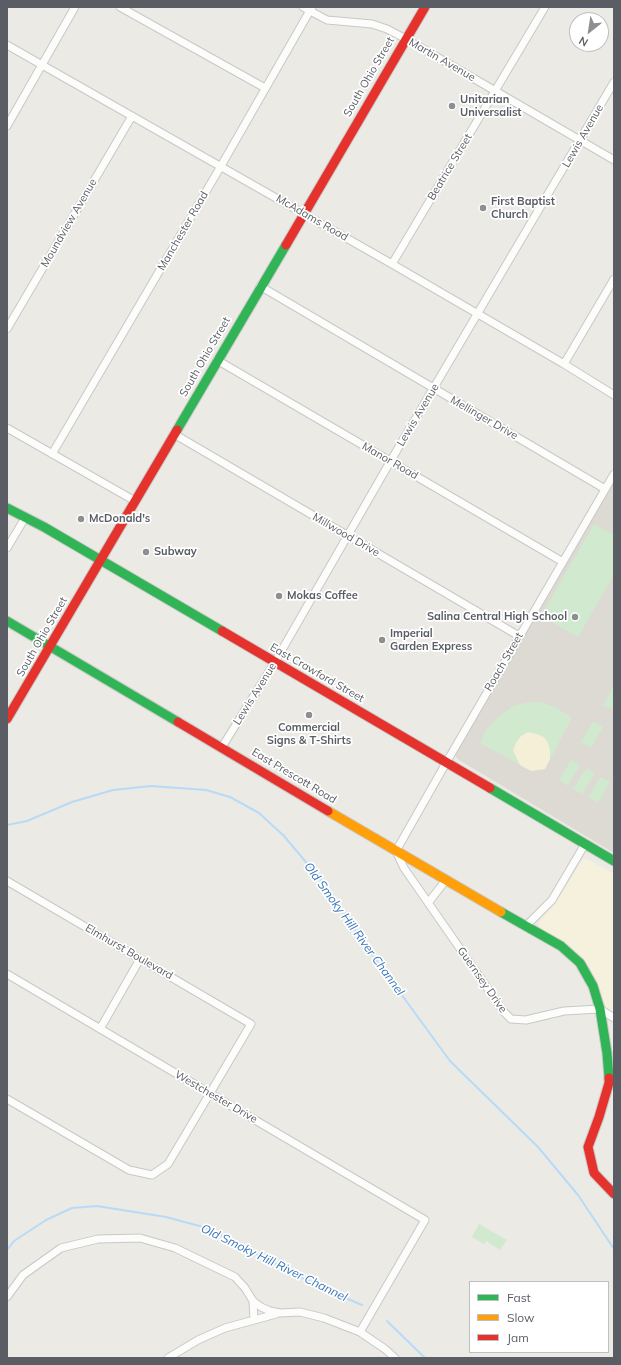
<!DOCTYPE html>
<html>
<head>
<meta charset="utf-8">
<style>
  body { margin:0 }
  #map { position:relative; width:621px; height:1365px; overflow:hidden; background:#ebeae5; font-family:Mulish,sans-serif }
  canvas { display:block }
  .frame { position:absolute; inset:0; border:8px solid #5a5e64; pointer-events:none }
  .legend { position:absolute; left:469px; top:1281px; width:140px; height:72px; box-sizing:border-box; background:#fff; border:1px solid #bdbfc1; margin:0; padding:5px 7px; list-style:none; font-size:12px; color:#5a5e64 }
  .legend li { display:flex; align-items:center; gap:8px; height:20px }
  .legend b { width:20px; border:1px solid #bdbfc1 }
  .north { position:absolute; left:569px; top:12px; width:40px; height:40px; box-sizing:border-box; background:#fff; border:1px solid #bdbfc1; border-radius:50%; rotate:210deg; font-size:11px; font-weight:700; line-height:16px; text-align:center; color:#5a5e64 }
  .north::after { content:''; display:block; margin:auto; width:14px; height:18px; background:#8d8f91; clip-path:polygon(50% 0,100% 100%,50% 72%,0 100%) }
</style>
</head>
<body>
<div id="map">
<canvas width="621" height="1365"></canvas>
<div class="frame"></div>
<ul class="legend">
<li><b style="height:5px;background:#30b455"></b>Fast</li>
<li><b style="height:5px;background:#ff9f0a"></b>Slow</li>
<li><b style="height:5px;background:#e5322d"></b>Jam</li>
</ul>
<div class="north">N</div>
</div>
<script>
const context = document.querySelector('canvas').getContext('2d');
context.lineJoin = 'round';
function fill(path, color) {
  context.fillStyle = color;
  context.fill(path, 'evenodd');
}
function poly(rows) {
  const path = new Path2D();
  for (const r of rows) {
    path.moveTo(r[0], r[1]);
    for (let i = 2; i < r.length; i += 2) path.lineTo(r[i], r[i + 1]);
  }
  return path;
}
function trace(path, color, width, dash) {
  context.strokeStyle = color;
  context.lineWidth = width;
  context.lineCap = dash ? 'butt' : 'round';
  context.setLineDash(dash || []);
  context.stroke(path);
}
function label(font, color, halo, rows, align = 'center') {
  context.font = font + ' Mulish,sans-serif';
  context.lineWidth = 3.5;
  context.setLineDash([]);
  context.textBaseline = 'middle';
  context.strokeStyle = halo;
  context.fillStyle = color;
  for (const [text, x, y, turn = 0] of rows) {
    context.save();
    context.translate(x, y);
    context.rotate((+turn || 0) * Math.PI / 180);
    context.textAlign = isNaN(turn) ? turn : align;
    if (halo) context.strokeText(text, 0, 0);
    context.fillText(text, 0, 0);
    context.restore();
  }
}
fill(poly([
  [583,859,587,859,614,874,614,1013,601,1004,592,974,586,962,572,949,543,930,539,926,539,922,555,904]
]), '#f6f1dd');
fill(poly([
  [614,482,614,853,459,760,456,757,456,752]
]), '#dcdad3');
fill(poly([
  [594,524,614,535,614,575,578,637,541,616],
  [614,685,614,708,613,710,603,705],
  [541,702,555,707,572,718,545,769,531,771,480,743,485,731,498,717,513,706,524,703],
  [593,721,603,727,591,748,581,742],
  [571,760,580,765,568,786,559,780],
  [586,768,595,773,583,794,573,789],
  [600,777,610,782,598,803,588,797],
  [479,1224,507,1240,500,1250,486,1241,484,1244,472,1237]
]), '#d1e9cf');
fill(poly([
  [528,732,536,734,544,737,548,743,550,750,550,759,545,769,531,771,520,765,516,757,513,750,516,743,521,736]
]), '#f5efd8');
trace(poly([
  [7,825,27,821,72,802,113,790,151,786,206,790,230,797,259,813,284,836,326,886,366,946,450,1061,538,1147,578,1195,614,1249],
  [7,1250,14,1241,46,1220,72,1208,97,1206,166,1217,207,1228,322,1288,362,1305],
  [387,1321,425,1358]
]), '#b7dbf7', 2);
const street = poly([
  [120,7,265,88],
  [303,7,327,20,372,24,387,29,406,39,614,160],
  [7,45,392,264,564,364,614,395],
  [7,126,75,7],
  [392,264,545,7],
  [260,286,605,489],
  [7,329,132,116],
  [217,360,563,562],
  [564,364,614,279],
  [7,428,135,501],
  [174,434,519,636],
  [52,454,221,166,312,7],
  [614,474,446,763,396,851,404,868,504,1012,511,1019,526,1020,564,1011,600,1009,614,1018],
  [7,548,25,518],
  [222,747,275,662,390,462,614,82],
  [7,881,251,1024,168,1164,152,1175,129,1170,7,1099],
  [428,903,446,880],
  [526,926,552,900,585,844],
  [7,974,425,1220,360,1332],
  [100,1029,140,959],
  [7,1297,23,1275,61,1248,98,1239,140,1238,175,1248,235,1277,245,1288,253,1301,261,1307,270,1311,280,1313,300,1312,324,1318,360,1332,385,1349,395,1358],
  [253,1301,254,1320],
  [168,1358,198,1340,225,1328,276,1314]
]);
const fast = poly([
  [177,430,286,245],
  [7,508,44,527,222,631],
  [7,621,178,722],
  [490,788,614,861],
  [501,912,561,946,580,963,593,986,600,1009,607,1053,609,1078]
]);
const slow = poly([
  [328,811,501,912]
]);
const jam = poly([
  [286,245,425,7],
  [222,631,490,788],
  [7,719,177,430],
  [178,722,328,811],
  [609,1078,609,1083,599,1117,588,1147,594,1173,614,1194]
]);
trace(street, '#c8c8c7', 9);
trace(fast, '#c7c8c7', 11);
trace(slow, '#c7c8c7', 11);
trace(jam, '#c7c8c7', 11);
trace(street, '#fcfcfb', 7);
trace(fast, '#30b455', 9);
trace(slow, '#ff9f0a', 9);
trace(jam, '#e5322d', 9);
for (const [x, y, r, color] of [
  [452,106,4,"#8d8f91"],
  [483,208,4,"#8d8f91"],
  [81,519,4,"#8d8f91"],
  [146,552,4,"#8d8f91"],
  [279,596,4,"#8d8f91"],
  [575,617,4,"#8d8f91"],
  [382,640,4,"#8d8f91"],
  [309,715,4,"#8d8f91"]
]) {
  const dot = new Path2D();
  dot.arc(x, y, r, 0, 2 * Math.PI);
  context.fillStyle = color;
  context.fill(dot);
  trace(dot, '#fff', 1.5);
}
label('11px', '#5a5e64', '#fff', [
  ["Martin Avenue",442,60,30],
  ["South Ohio Street",369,77,-60],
  ["Lewis Avenue",583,136,-60],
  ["Beatrice Street",450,167,-59],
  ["McAdams Road",312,218,30],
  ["Moundview Avenue",69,223,-60],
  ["Manchester Road",183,231,-60],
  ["South Ohio Street",205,357,-60],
  ["Lewis Avenue",418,415,-59],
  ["Mellinger Drive",484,418,30],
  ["Manor Road",390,461,30],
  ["Millwood Drive",346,535,30],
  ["South Ohio Street",42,637,-60],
  ["Roach Street",504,662,-60],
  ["East Crawford Street",317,673,30],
  ["Lewis Avenue",255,694,-58],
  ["East Prescott Road",294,776,31],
  ["Elmhurst Boulevard",129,952,30],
  ["Guernsey Drive",482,980,55],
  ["Westchester Drive",216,1097,30]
]);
label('bold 11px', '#5a5e64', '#fff', [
  ["Unitarian",460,100],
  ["Universalist",460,113],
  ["First Baptist",491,202],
  ["Church",491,215],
  ["McDonald's",89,519],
  ["Subway",154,552],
  ["Mokas Coffee",287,596],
  ["Salina Central High School",567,617,"right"],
  ["Imperial",390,634],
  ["Garden Express",390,647],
  ["Commercial",309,728,"center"],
  ["Signs & T-Shirts",309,741,"center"]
], 'left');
label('italic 12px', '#3775b8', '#fff', [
  ["Old Smoky Hill River Channel",354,929,54],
  ["Old Smoky Hill River Channel",274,1263,26]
]);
</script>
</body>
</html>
